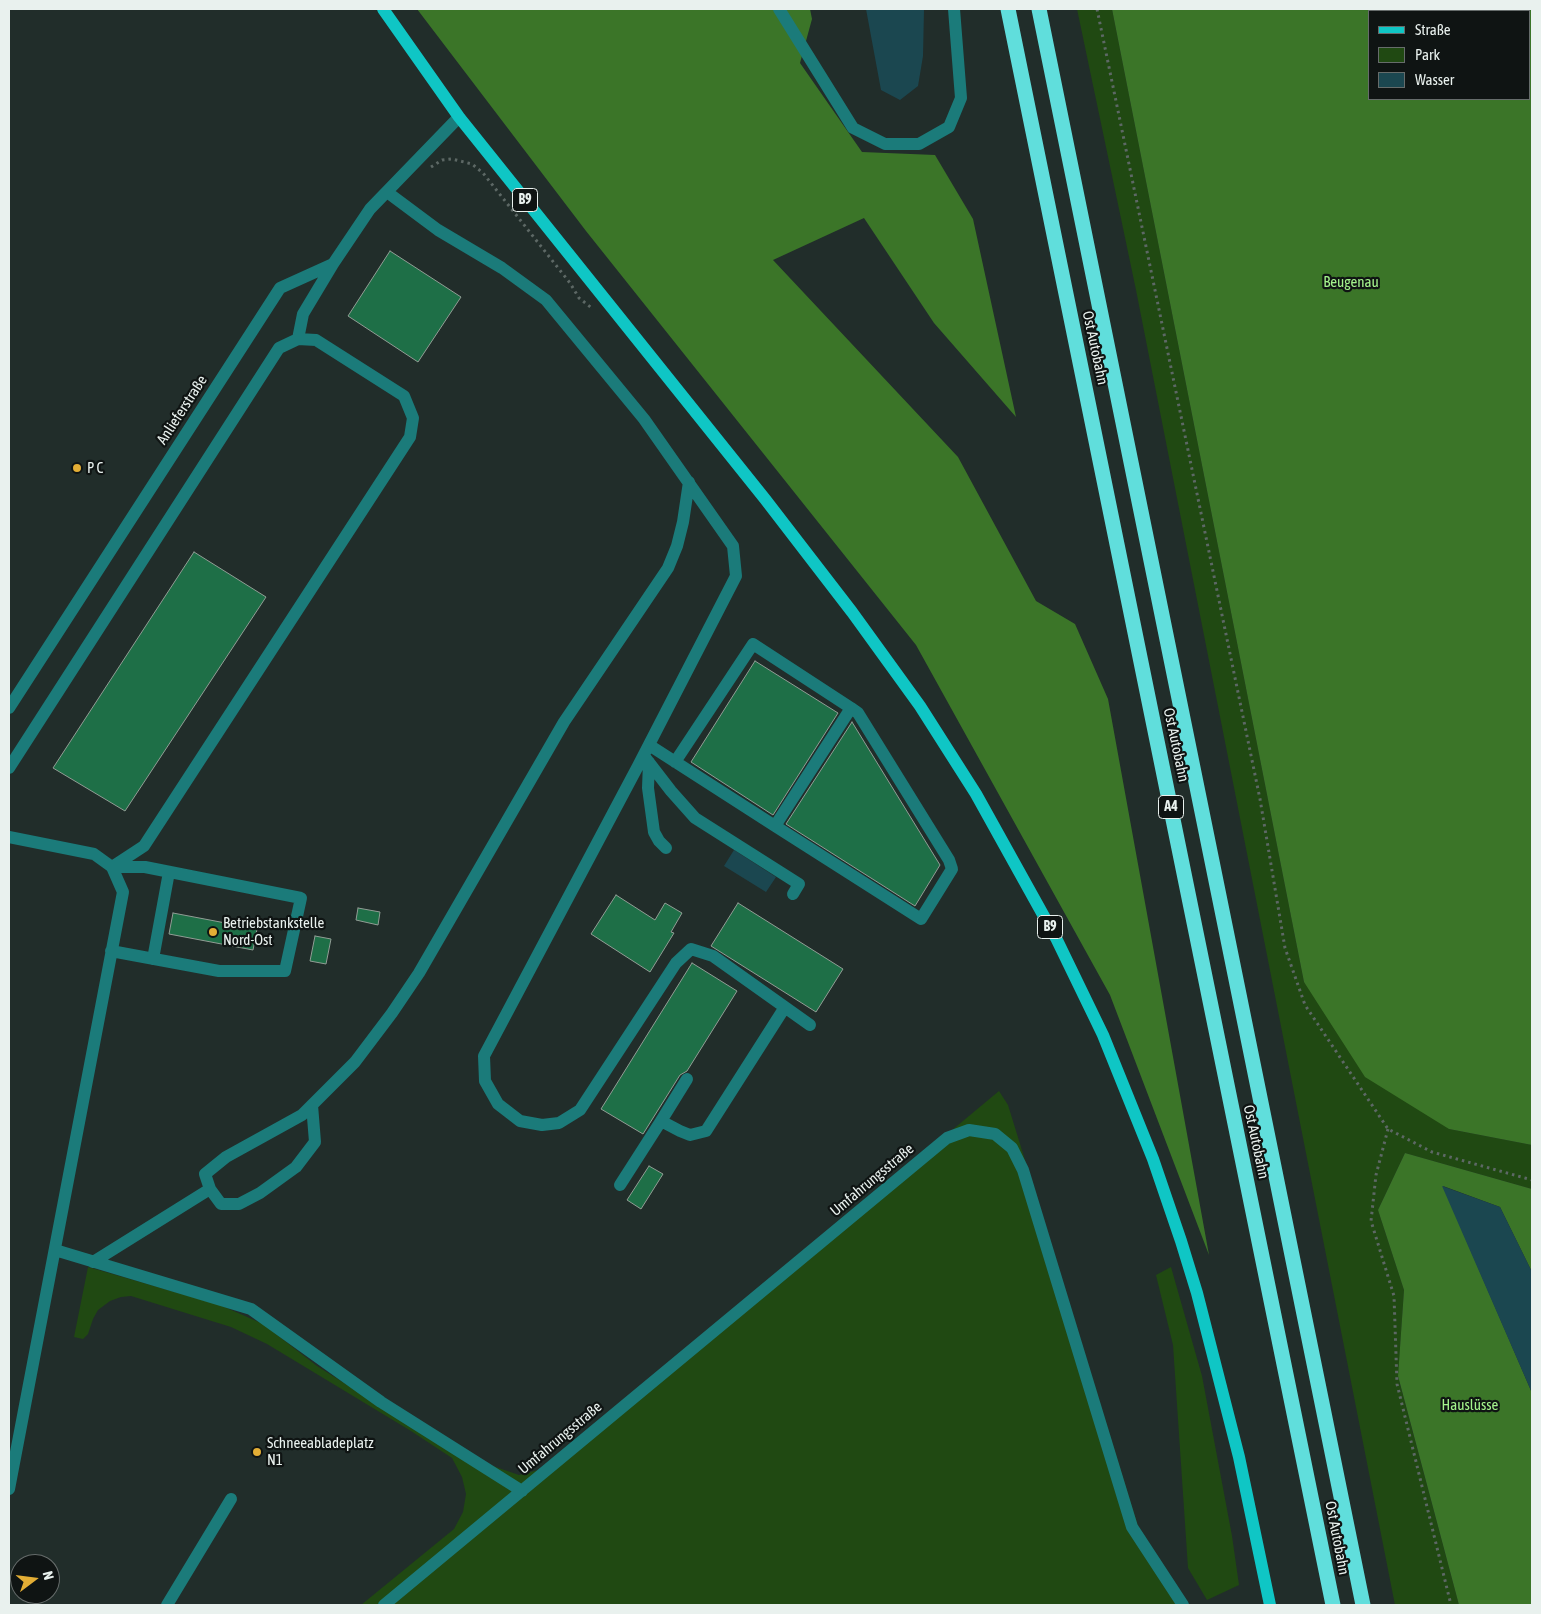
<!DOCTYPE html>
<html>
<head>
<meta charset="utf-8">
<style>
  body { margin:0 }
  #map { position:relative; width:1541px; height:1614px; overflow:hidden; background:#212d2a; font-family:"Asap Condensed",sans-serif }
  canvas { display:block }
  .frame { position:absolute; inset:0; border:10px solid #e9f1ee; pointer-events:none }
  .legend { position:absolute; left:1368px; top:10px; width:162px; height:90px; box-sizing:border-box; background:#0f1413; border:1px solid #666c6b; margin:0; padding:6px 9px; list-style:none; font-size:15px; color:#e9f1ee }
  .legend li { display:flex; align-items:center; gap:10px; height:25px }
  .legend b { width:25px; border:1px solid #666c6b }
  .north { position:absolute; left:10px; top:1554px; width:50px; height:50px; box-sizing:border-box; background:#0f1413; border:1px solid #666c6b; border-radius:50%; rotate:75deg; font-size:14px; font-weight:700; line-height:20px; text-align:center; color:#e9f1ee }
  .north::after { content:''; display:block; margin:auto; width:18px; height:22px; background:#e3ae35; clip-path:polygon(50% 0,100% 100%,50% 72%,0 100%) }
</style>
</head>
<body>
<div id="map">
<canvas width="1541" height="1614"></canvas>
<div class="frame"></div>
<ul class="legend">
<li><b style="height:6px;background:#0fc6c5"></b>Straße</li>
<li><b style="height:14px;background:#204912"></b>Park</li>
<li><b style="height:14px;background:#1b4750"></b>Wasser</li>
</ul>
<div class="north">N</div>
</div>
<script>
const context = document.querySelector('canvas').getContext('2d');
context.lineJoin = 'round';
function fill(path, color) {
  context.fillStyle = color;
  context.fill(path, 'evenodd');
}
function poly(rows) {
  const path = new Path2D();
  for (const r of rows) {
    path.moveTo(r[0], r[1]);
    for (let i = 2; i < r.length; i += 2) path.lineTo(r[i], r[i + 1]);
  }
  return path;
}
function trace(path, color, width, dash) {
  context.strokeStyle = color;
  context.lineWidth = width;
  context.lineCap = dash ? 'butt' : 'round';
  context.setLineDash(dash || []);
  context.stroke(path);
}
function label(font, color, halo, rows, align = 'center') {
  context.font = font + ' "Asap Condensed",sans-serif';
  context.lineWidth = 4.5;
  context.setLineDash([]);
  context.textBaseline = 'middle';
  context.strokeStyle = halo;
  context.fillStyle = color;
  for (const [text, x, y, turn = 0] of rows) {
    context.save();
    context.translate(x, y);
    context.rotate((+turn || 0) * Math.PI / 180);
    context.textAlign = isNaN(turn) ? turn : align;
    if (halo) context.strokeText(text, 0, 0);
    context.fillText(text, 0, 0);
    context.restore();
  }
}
fill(poly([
  [1077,9,1112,9,1304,982,1449,1129,1532,1145,1532,1189,1405,1153,1378,1210,1404,1290,1398,1377,1459,1605,1395,1605,1136,290],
  [999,1091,1008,1105,1138,1526,1189,1605,361,1605,454,1529,463,1512,466,1494,462,1477,452,1458,411,1431,267,1344,231,1327,131,1296,121,1297,110,1301,98,1310,93,1319,88,1334,83,1339,74,1337,88,1267,220,1305,263,1324,317,1366,455,1453,519,1475,546,1468],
  [1171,1267,1202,1376,1232,1536,1239,1585,1207,1600,1188,1568,1173,1345,1156,1275]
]), '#204912');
fill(poly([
  [417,9,810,9,812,19,800,63,862,152,935,155,973,219,1016,417,934,323,864,218,773,260,958,457,1036,601,1075,624,1108,699,1209,1255,1110,995,916,645,586,231],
  [1112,9,1532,9,1532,1145,1449,1129,1365,1077,1304,982],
  [1370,11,1530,11,1530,99,1370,99],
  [1405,1153,1532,1189,1532,1272,1500,1207,1443,1186,1532,1393,1532,1605,1459,1605,1398,1376,1404,1290,1378,1210]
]), '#3b7528');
fill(poly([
  [866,9,924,9,923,56,918,86,900,100,881,90],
  [734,850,776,877,766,892,724,866],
  [1442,1186,1500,1207,1532,1272,1532,1393]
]), '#1b4750');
const building = poly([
  [390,251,461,297,418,362,348,316,390,251],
  [194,552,266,597,125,811,53,768,194,552],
  [755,661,838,713,773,815,691,762,755,661],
  [852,722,940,865,915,906,786,824,852,722],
  [616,895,655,920,665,903,682,913,671,932,674,933,650,972,591,934,616,895],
  [738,903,843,969,816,1012,711,946,738,903],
  [358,908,380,912,378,925,356,920,358,908],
  [173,913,257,929,253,950,169,934,173,913],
  [315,936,331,939,326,964,310,961,315,936],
  [692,963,737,991,687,1071,680,1075,643,1134,601,1109,692,963],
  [649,1166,663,1174,641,1209,627,1200,649,1166]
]);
fill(building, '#1e6f47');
trace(building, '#919d95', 1);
trace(poly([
  [1097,9,1260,799,1285,948,1305,1005,1388,1129,1432,1152,1532,1180],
  [431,167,442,160,452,159,472,164,483,173,570,283,579,298,593,309],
  [1388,1129,1376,1175,1371,1221,1394,1296,1397,1384,1451,1605]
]), '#5d6865', 3, [2.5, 4]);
trace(poly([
  [779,9,853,128,885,144,919,144,949,127,961,98,954,9],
  [387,192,438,230,502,268,546,300,644,419,733,546,736,576,638,766,484,1056,485,1081,498,1104,520,1121,542,1125,559,1123,580,1110,676,963,691,949,713,956,810,1025],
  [298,339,303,314,333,264],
  [9,708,280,288,333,264,370,209,459,117],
  [649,745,775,826,921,919,952,869,949,860,858,713,851,708,775,826],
  [644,756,671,791,695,818,799,884,793,894],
  [649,762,648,788,654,832,659,841,666,848],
  [675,762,753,644,851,708],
  [9,768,279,348,298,339,316,340,404,396,413,418,410,437,144,846,112,867],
  [9,837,94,854,112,867,123,892,9,1489],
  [111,951,219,971,285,971,301,898,145,867,112,867],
  [153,959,169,872],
  [312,1105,315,1142,296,1167,260,1193,239,1204,221,1204,210,1189,205,1174,226,1157,302,1115,355,1062,392,1013,419,973,564,722,668,568,677,546,683,522,689,482],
  [661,1121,687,1079],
  [620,1185,661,1121,680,1131,690,1135,706,1131,785,1007],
  [55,1250,251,1309,381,1402,522,1491],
  [93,1262,210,1189],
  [167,1605,231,1499],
  [384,1605,947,1138,969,1130,995,1134,1012,1148,1023,1170,1132,1527,1183,1605]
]), '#1b7b7a', 12);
trace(poly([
  [383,9,459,117,765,499,852,612,920,706,976,794,1056,938,1103,1035,1153,1159,1181,1241,1197,1293,1239,1457,1270,1605]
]), '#0fc6c5', 12);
trace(poly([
  [1008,9,1333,1605],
  [1039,9,1363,1605]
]), '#60dedc', 15);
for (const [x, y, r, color] of [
  [77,468,5,"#e3ae35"],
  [213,932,5,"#e3ae35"],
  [257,1452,5,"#e3ae35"]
]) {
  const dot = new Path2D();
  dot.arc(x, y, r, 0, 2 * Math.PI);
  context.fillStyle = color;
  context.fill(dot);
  trace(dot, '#0f1413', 2);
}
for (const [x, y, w] of [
  [525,200,25],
  [1171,807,25],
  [1050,927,25]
]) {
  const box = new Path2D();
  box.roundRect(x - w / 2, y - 11.5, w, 23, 4);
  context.fillStyle = '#0f1413';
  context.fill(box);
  trace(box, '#e9f1ee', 1);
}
label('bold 14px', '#e9f1ee', null, [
  ["B9",525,200],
  ["A4",1171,807],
  ["B9",1050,927]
]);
label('15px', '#a4f38c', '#0f1413', [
  ["Beugenau",1351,282],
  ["Hauslüsse",1470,1405]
]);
label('15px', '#e9f1ee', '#0f1413', [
  ["Ost Autobahn",1095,348,78],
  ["Anlieferstraße",182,410,-57],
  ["Ost Autobahn",1176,745,78],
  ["Ost Autobahn",1256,1142,78],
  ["Umfahrungsstraße",872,1180,-40],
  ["Umfahrungsstraße",560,1438,-40],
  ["Ost Autobahn",1337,1538,79]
]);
label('15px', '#e9f1ee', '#0f1413', [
  ["P C",87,468],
  ["Betriebstankstelle",223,923],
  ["Nord-Ost",223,940],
  ["Schneeabladeplatz",267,1443],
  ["N1",267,1460]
], 'left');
</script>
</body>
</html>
